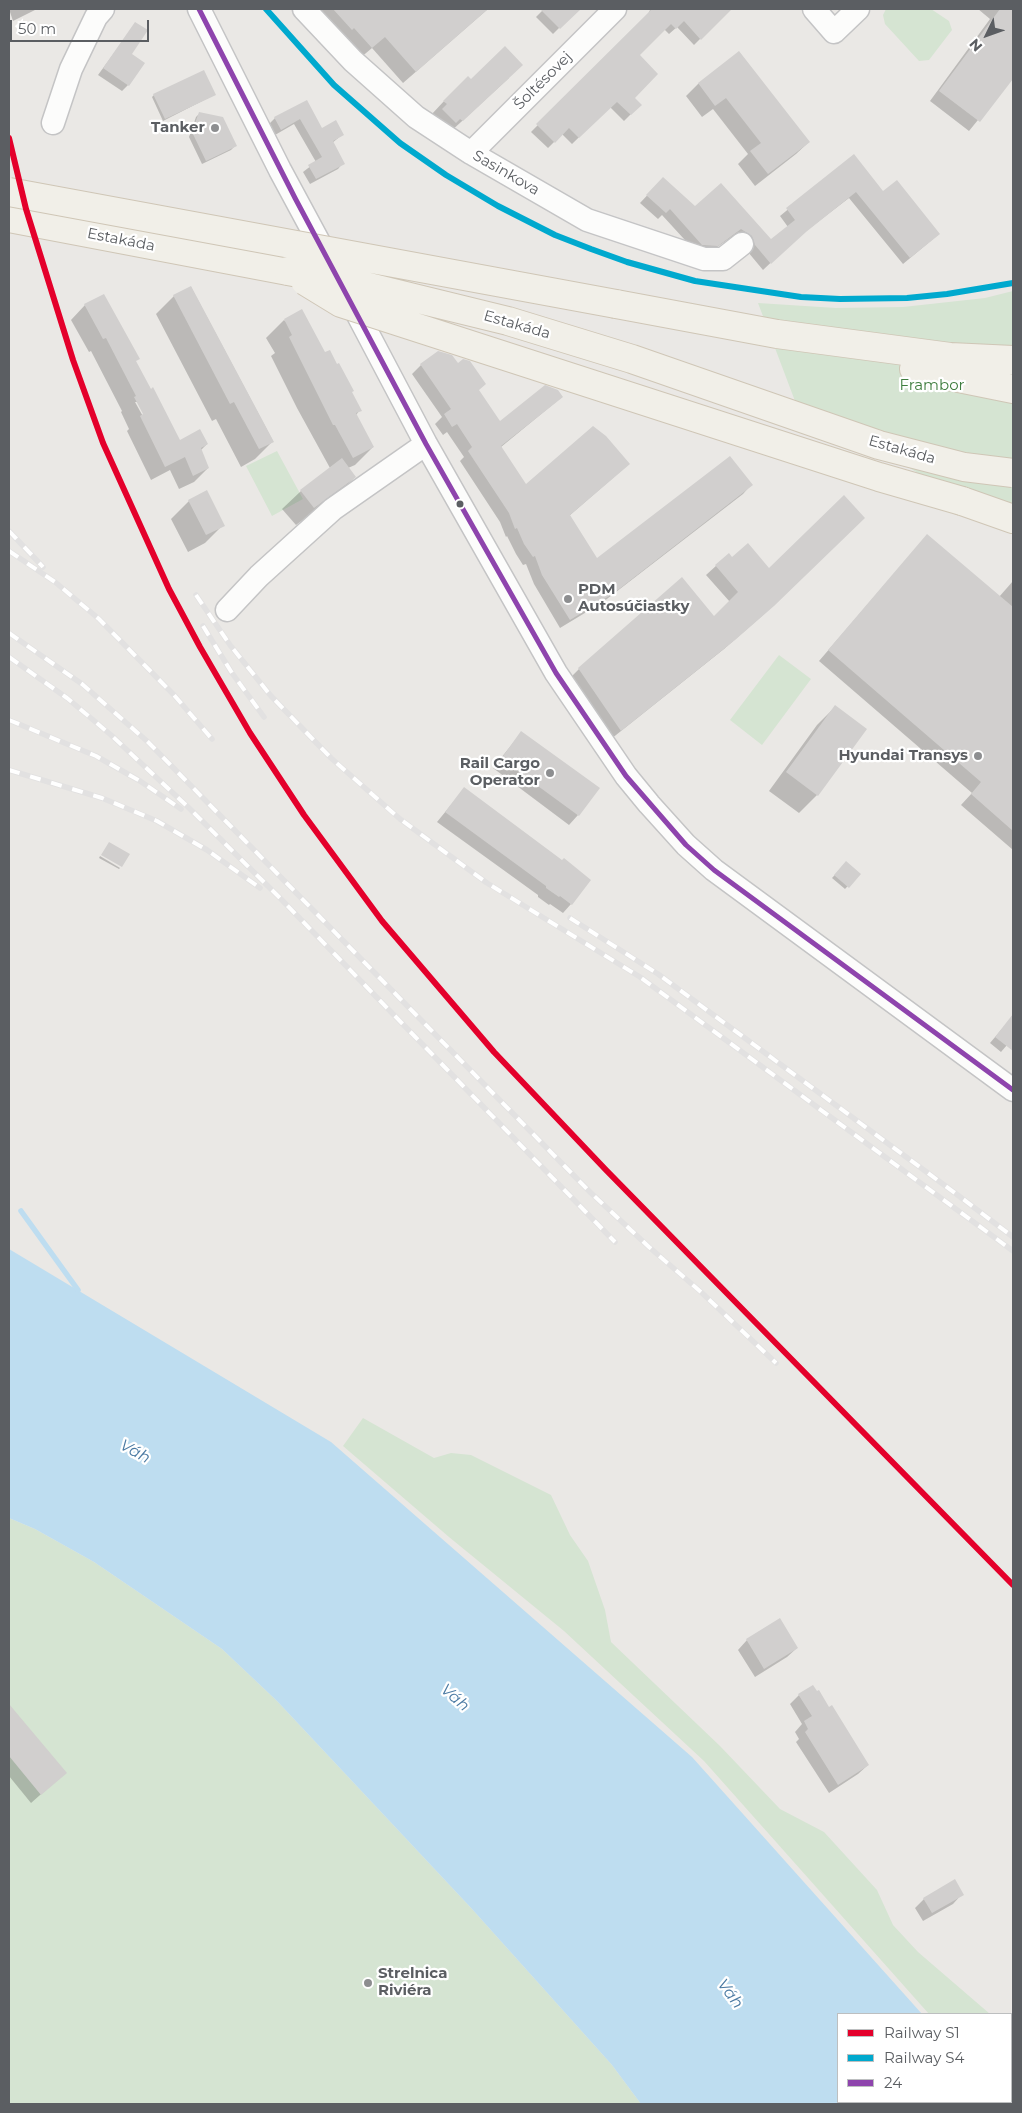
<!DOCTYPE html>
<html>
<head>
<meta charset="utf-8">
<style>
  body { margin:0 }
  #map { position:relative; width:1022px; height:2113px; overflow:hidden; background:#eae8e5; font-family:Montserrat,sans-serif }
  canvas { display:block }
  .frame { position:absolute; inset:0; border:10px solid #5b5e62; pointer-events:none }
  .legend { position:absolute; left:837px; top:2013px; width:175px; height:90px; box-sizing:border-box; background:#fff; border:1px solid #bdbfc0; margin:0; padding:6px 9px; list-style:none; font-size:15px; color:#5b5e62 }
  .legend li { display:flex; align-items:center; gap:10px; height:25px }
  .legend b { width:25px; border:1px solid #bdbfc0 }
  .north { position:absolute; left:962px; top:10px; width:50px; height:50px; -webkit-text-stroke:4px #fff; paint-order:stroke; rotate:228deg; font-size:14px; font-weight:700; line-height:20px; text-align:center; color:#5b5e62 }
  .north::after { content:''; display:block; margin:auto; width:18px; height:22px; background:#5b5e62; clip-path:polygon(50% 0,100% 100%,50% 72%,0 100%) }
  .scale { position:absolute; left:10px; top:20px; width:139px; height:22px; box-sizing:border-box; border:2px solid #5b5e62; border-top:0; padding-left:6px; font-size:15px; line-height:18px; white-space:nowrap; color:#5b5e62; -webkit-text-stroke:4px #fff; paint-order:stroke }
</style>
</head>
<body>
<div id="map">
<canvas width="1022" height="2113"></canvas>
<div class="frame"></div>
<ul class="legend">
<li><b style="height:6px;background:#e4002b"></b>Railway S1</li>
<li><b style="height:6px;background:#00a9ce"></b>Railway S4</li>
<li><b style="height:6px;background:#8e44ad"></b>24</li>
</ul>
<div class="north">N</div>
<div class="scale">50 m</div>
</div>
<script>
const context = document.querySelector('canvas').getContext('2d');
context.lineJoin = 'round';
function fill(path, color) {
  context.fillStyle = color;
  context.fill(path, 'evenodd');
}
function poly(rows) {
  const path = new Path2D();
  for (const r of rows) {
    path.moveTo(r[0], r[1]);
    for (let i = 2; i < r.length; i += 2) path.lineTo(r[i], r[i + 1]);
  }
  return path;
}
function trace(path, color, width, dash) {
  context.strokeStyle = color;
  context.lineWidth = width;
  context.lineCap = dash ? 'butt' : 'round';
  context.setLineDash(dash || []);
  context.stroke(path);
}
function label(font, color, halo, rows, align = 'center') {
  context.font = font + ' Montserrat,sans-serif';
  context.lineWidth = 4.5;
  context.setLineDash([]);
  context.textBaseline = 'middle';
  context.strokeStyle = halo;
  context.fillStyle = color;
  for (const [text, x, y, turn = 0] of rows) {
    context.save();
    context.translate(x, y);
    context.rotate((+turn || 0) * Math.PI / 180);
    context.textAlign = isNaN(turn) ? turn : align;
    if (halo) context.strokeText(text, 0, 0);
    context.fillText(text, 0, 0);
    context.restore();
  }
}
fill(poly([
  [886,9,931,9,949,21,952,30,929,60,919,61,885,24,883,15],
  [1013,291,1013,512,947,490,795,401,758,303,836,308,903,307,985,298],
  [277,451,303,499,272,516,246,466],
  [779,655,811,679,762,745,730,720],
  [363,1418,434,1458,451,1453,471,1455,551,1495,570,1535,588,1561,605,1610,611,1642,720,1746,780,1809,824,1832,877,1890,893,1925,918,1952,990,2014,929,2014,704,1761,564,1631,449,1537,343,1446],
  [9,1518,35,1529,94,1562,222,1649,277,1701,472,1909,612,2065,641,2104,9,2104]
]), '#d5e4d2');
fill(poly([
  [9,1249,331,1442,692,1757,922,2014,838,2014,838,2102,1000,2102,1001,2104,641,2104,612,2065,472,1909,277,1701,222,1649,94,1562,35,1529,9,1518]
]), '#beddf0');
fill(poly([
  [9,9,37,9,13,21],
  [310,9,369,9,375,15,382,9,488,9,403,83,372,48,359,59],
  [544,9,578,9,553,34,536,17],
  [649,9,730,9,694,45,677,27,669,34,664,29,638,55,633,98,640,105,624,121,610,107,572,144,562,134,548,148,531,132,648,14,650,10],
  [978,9,1013,9,1013,77,969,131,930,101,990,19],
  [136,23,130,54,128,85,122,91,98,75],
  [739,52,809,142,796,154,755,186,738,164,748,154,713,109,702,117,686,96,698,84],
  [509,78,449,133,431,115,445,100,471,81],
  [154,95,214,95,163,121,152,97],
  [306,102,321,130,342,135,332,143,343,163,338,169,310,184,303,172,316,162,294,124,275,135,269,124,275,118],
  [200,113,235,146,231,150,202,164,189,137,196,117],
  [854,155,883,193,939,234,903,264,849,198,797,238,763,270,748,252,745,243,733,236,710,252,695,251,662,215,658,219,640,203,656,186,695,207,771,240,788,227,780,216],
  [191,287,273,441,255,459,241,467,216,419,212,421,156,314,174,296],
  [85,305,135,361,179,441,207,444,200,451,208,468,194,482,179,489,170,470,151,480,127,431,129,429,121,412,122,411,91,351,89,352,71,320],
  [135,402,138,402,147,419,145,420],
  [284,320,337,365,360,410,356,415,373,447,355,465,348,468,355,477,337,495,296,525,282,509,301,491,330,468,297,408,271,356,275,353,266,338],
  [421,365,478,391,500,423,562,397,501,447,525,486,629,464,569,516,596,560,751,485,743,494,603,602,560,628,534,584,526,564,523,565,516,554,507,536,506,537,500,522,460,461,464,457,447,432,443,435,435,424,442,417,412,374],
  [189,501,223,525,205,543,188,552,171,519],
  [917,547,999,597,1013,581,1013,850,961,805,972,793,819,661],
  [728,555,763,615,724,649,611,739,570,678,579,669,714,617,730,602,706,575],
  [835,707,817,795,799,813,769,791,817,725],
  [521,733,578,815,569,825,493,768],
  [464,789,571,904,563,913,550,904,549,905,538,897,538,895,437,822],
  [100,856,120,868,119,869,99,858],
  [846,863,859,874,845,889,832,878],
  [1012,1017,1013,1038,1001,1052,990,1043],
  [747,1640,797,1648,787,1657,755,1677,738,1650],
  [799,1695,868,1765,858,1774,829,1793,796,1742,799,1739,795,1732,802,1724,790,1704],
  [9,1706,65,1773,31,1803,9,1776],
  [962,1894,953,1904,923,1921,915,1908,924,1899]
]), '#0003');
trace(poly([
  [21,1211,78,1290]
]), '#beddf0', 5.5);
fill(poly([
  [333,9,488,9,416,72,385,37,372,48,354,28,352,30],
  [540,9,581,9,560,29],
  [652,9,732,9,701,40,684,21,676,29,671,24,640,55,658,74,635,98,642,105,631,115,617,102,579,138,569,128,555,143,536,124],
  [1000,9,1013,9,1013,79,980,122,939,91],
  [135,22,148,30,132,54,145,63,129,86,103,68],
  [505,46,523,65,463,121,460,119,456,123,442,109,447,104,443,101,468,76,471,79],
  [739,51,810,142,768,174,750,151,761,143,726,98,715,106,698,83],
  [204,70,216,95,165,119,153,94],
  [307,100,322,128,336,120,344,135,333,141,345,164,316,179,308,165,322,157,300,119,281,130,274,117],
  [199,112,223,117,237,146,206,161,192,132],
  [854,154,883,191,897,180,940,234,910,258,856,192,806,232,771,264,755,245,752,236,741,229,718,246,702,245,670,209,666,213,646,195,663,177,695,206,721,183,771,239,795,220,786,208],
  [191,286,274,442,259,449,234,402,230,404,173,295],
  [104,294,140,359,136,361,151,389,153,387,180,440,200,429,208,444,201,448,209,468,193,476,185,457,165,467,140,416,143,414,134,397,136,396,106,338,103,339,84,304],
  [302,309,325,352,330,350,337,364,339,363,354,391,352,392,362,411,356,413,374,447,353,458,335,425,333,425,289,337,292,335,284,319],
  [438,351,452,355,458,363,463,359,470,361,486,384,479,390,500,421,545,385,558,390,563,397,501,446,526,484,593,426,606,436,630,464,570,515,597,558,730,456,753,485,614,593,570,620,542,575,535,556,533,557,524,544,517,528,515,529,509,513,468,451,472,447,457,424,452,427,444,414,451,409,420,364],
  [342,458,356,477,314,508,300,490],
  [207,490,225,526,206,535,188,500],
  [844,495,865,518,774,606,735,640,621,731,578,668,682,577,714,616,738,592,715,565,729,553,732,557,748,543,769,568],
  [927,534,1013,607,1013,831,971,794,981,782,828,650],
  [835,705,867,729,818,796,786,772],
  [521,731,600,788,579,816,501,759],
  [464,787,562,860,564,858,591,880,572,905,560,896,559,897,546,888,546,886,445,812],
  [109,842,130,854,122,867,101,855],
  [846,861,861,874,849,888,834,875],
  [1013,1014,1013,1051,995,1037],
  [780,1618,798,1648,764,1669,746,1639],
  [813,1685,817,1691,819,1690,829,1707,832,1705,869,1765,838,1785,805,1732,808,1729,804,1721,812,1716,798,1694],
  [9,1704,67,1773,41,1795,9,1756],
  [955,1879,964,1895,932,1913,923,1898]
]), '#d1cfce');
const minor = poly([
  [199,9,280,170,329,261],
  [304,9,353,61,416,117,471,153,587,220,704,259,723,259,742,244],
  [814,9,834,32,858,9],
  [53,123,71,69,96,17,103,9],
  [471,153,615,9],
  [349,298,426,444,556,673,626,776,649,804,686,845,714,870,1013,1090],
  [227,610,259,576,333,509,426,444]
]);
const major = poly([
  [9,218,288,271],
  [616,304,777,334,950,357,1013,360],
  [914,369,1013,389],
  [962,501,1013,519]
]);
trace(minor, '#c4c4c5', 25);
trace(major, '#cfc6b6', 30);
trace(minor, '#fcfcfb', 22);
trace(major, '#f1efe8', 28);
const rail = poly([
  [9,531,43,567],
  [9,551,55,582,99,619,174,695,212,739],
  [196,595,230,645,271,696,331,758,400,819,487,883,640,977,1013,1251],
  [203,626,232,673,264,717],
  [9,633,82,684,148,742,591,1193,649,1247,701,1292,776,1363],
  [9,657,67,698,111,735,188,807,279,897,615,1242],
  [9,720,96,756,140,781,181,809],
  [9,770,102,798,157,821,207,850,260,888],
  [570,918,658,974,955,1193,1013,1237]
]);
trace(rail, '#e2e1e1', 5.5);
trace(rail, '#fff', 4, [11]);
const majorBridge = poly([
  [9,192,616,304],
  [288,271,361,285,508,321,632,359,879,445,964,467,1013,473],
  [305,281,341,303,879,477,962,501]
]);
trace(majorBridge, '#cfc6b6', 30, []);
trace(majorBridge, '#f1efe8', 28);
trace(poly([
  [199,9,295,198,426,444,556,673,626,776,686,845,714,870,1013,1090]
]), '#8e44ad', 5);
trace(poly([
  [9,138,26,209,73,360,103,443,169,589,200,647,250,733,304,815,382,921,494,1052,606,1170,1013,1585]
]), '#e4002b', 6);
trace(poly([
  [266,9,334,85,400,143,446,175,498,206,555,235,591,249,627,262,695,281,801,297,840,299,907,298,947,294,1013,283]
]), '#00a9ce', 6);
for (const [x, y, r, color] of [
  [215,128,5,"#8d8e90"],
  [460,504,4.5,"#5b5e62"],
  [568,599,5,"#8d8e90"],
  [978,756,5,"#8d8e90"],
  [550,773,5,"#8d8e90"],
  [368,1983,5,"#8d8e90"]
]) {
  const dot = new Path2D();
  dot.arc(x, y, r, 0, 2 * Math.PI);
  context.fillStyle = color;
  context.fill(dot);
  trace(dot, '#fff', 2);
}
label('15px', '#5b5e62', '#fff', [
  ["Šoltésovej",543,81,-45],
  ["Sasinkova",506,173,30],
  ["Estakáda",121,240,11],
  ["Estakáda",517,325,16],
  ["Estakáda",902,450,16]
]);
label('bold 15px', '#5b5e62', '#fff', [
  ["Tanker",205,128],
  ["PDM",578,590,"left"],
  ["Autosúčiastky",578,607,"left"],
  ["Hyundai Transys",968,756],
  ["Rail Cargo",540,764],
  ["Operator",540,781],
  ["Strelnica",378,1974,"left"],
  ["Riviéra",378,1991,"left"]
], 'right');
label('15px', '#3f7d3f', '#fff', [
  ["Frambor",932,386]
]);
label('italic 16px', '#4b7aa3', '#fff', [
  ["Váh",135,1452,29],
  ["Váh",455,1698,41],
  ["Váh",730,1994,53]
]);
</script>
</body>
</html>
